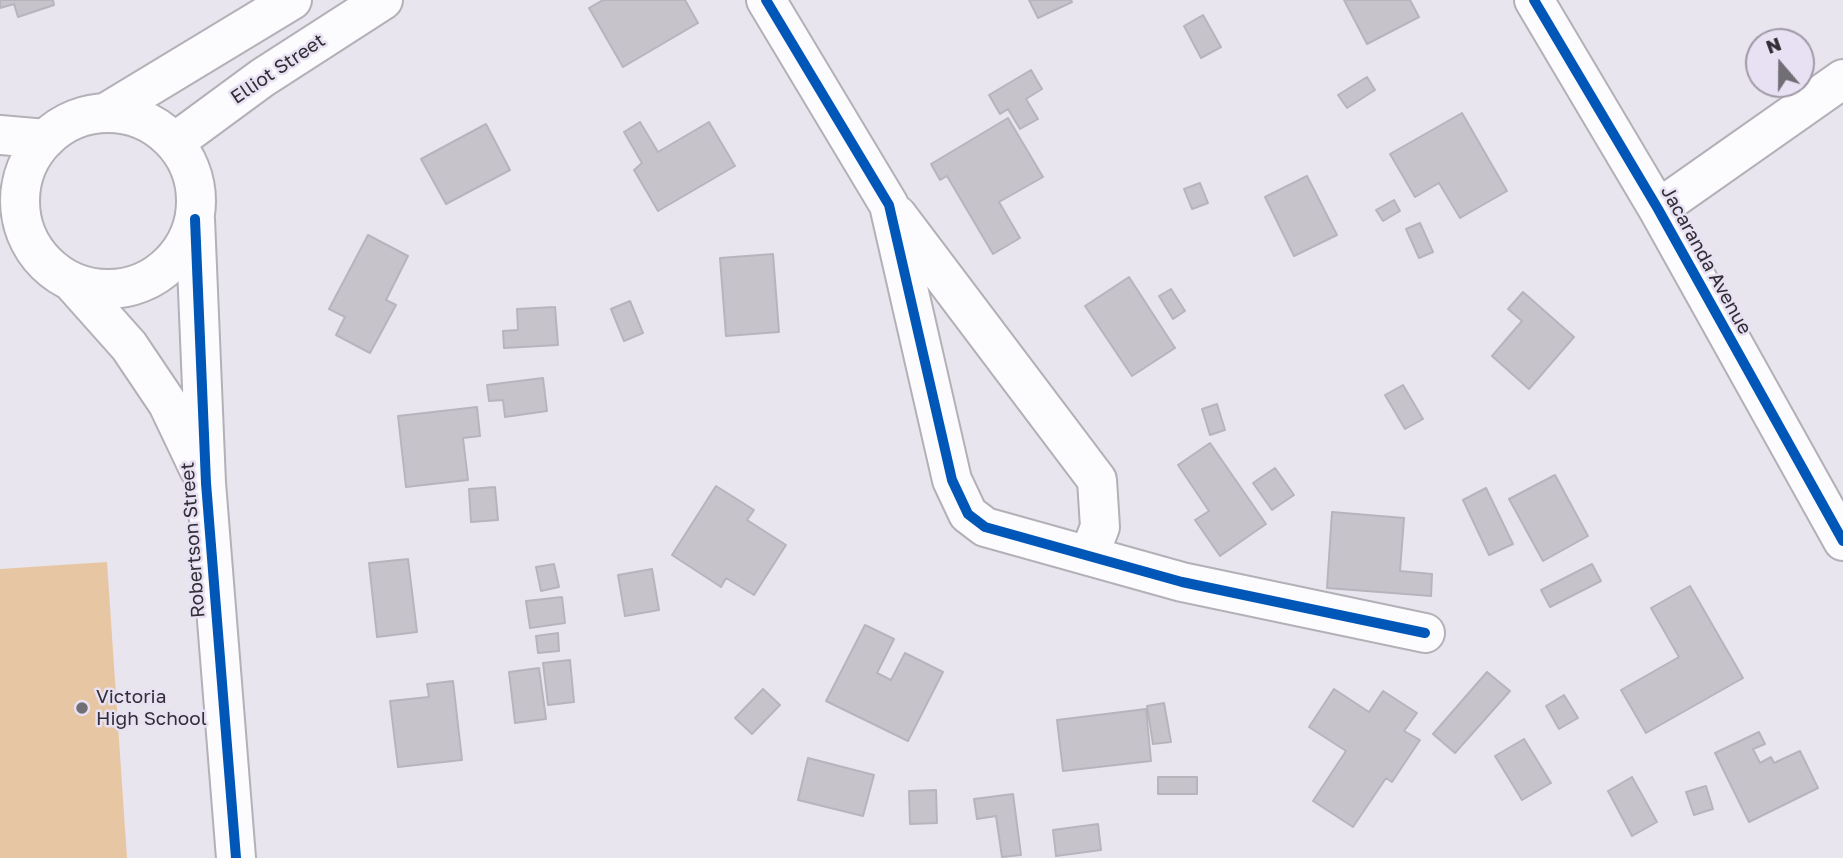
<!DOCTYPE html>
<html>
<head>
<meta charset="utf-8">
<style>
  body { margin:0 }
  #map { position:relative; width:1843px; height:858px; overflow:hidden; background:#e9e5ef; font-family:"Golos Text",sans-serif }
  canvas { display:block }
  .north { position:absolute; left:1745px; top:28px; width:70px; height:70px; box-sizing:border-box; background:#e8e1f3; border:2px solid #9f99a7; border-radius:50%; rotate:340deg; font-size:19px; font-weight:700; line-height:28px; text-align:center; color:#312e35 }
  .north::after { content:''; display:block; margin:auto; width:24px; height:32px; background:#716e76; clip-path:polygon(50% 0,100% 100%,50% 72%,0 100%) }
</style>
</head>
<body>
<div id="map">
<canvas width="1843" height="858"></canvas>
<div class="north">N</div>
</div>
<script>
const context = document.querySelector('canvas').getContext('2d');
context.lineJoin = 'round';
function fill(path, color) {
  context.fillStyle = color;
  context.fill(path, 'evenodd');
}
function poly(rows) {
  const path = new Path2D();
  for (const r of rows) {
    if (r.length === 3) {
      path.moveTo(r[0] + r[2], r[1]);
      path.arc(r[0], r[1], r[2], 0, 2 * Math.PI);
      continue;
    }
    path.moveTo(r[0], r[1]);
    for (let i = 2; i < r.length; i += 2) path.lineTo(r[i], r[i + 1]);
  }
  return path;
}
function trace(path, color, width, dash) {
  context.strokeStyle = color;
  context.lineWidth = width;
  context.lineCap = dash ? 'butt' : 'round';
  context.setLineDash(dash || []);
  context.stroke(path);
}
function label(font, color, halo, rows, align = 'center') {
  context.font = font + ' "Golos Text",sans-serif';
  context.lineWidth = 5;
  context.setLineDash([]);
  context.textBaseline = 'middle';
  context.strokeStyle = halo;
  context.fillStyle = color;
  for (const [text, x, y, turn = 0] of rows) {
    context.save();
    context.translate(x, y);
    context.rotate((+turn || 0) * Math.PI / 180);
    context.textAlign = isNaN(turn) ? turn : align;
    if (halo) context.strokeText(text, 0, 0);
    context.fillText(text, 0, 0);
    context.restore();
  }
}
fill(poly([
  [107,562,127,858,0,858,0,569]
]), '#e7c6a3');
const building = poly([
  [0,0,53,0,54,5,18,17,14,4,0,8,0,0],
  [603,0,685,0,698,23,623,67,589,8,603,0],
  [1029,0,1071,0,1072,2,1038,18,1029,0],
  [1344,0,1410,0,1419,17,1367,44,1344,0],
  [1203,15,1221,47,1201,58,1184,26,1203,15],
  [1031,70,1042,89,1026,99,1038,119,1020,129,1008,109,1000,114,989,95,1031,70],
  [1367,77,1375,90,1347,108,1338,95,1367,77],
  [1462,113,1507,191,1460,218,1439,183,1415,197,1390,154,1462,113],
  [1008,118,1043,177,999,202,1020,238,993,254,947,176,940,180,931,164,1008,118],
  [640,122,658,152,709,122,735,166,658,211,634,170,642,163,624,132,640,122],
  [486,124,510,170,446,204,421,159,486,124],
  [1307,176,1337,235,1294,256,1265,197,1307,176],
  [1200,183,1208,203,1192,209,1184,189,1200,183],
  [1394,200,1400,211,1383,221,1376,210,1394,200],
  [1420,223,1433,252,1419,258,1406,229,1420,223],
  [368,235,408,256,386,300,396,305,370,353,336,335,345,317,329,309,368,235],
  [773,254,779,332,726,336,720,258,773,254],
  [1129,277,1175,348,1132,376,1085,306,1129,277],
  [1171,289,1185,311,1173,319,1159,296,1171,289],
  [1523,292,1574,337,1529,389,1492,356,1522,321,1508,309,1523,292],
  [630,301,643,333,624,341,611,309,630,301],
  [555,307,558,345,504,348,503,331,518,330,517,309,555,307],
  [543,378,547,411,505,417,503,400,489,401,487,385,543,378],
  [1403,385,1423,419,1405,429,1385,395,1403,385],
  [1217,404,1225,430,1210,435,1202,409,1217,404],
  [477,407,480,436,463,438,468,480,406,487,398,416,477,407],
  [1210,443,1266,524,1220,556,1195,520,1209,511,1178,465,1210,443],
  [1275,468,1294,495,1272,510,1253,483,1275,468],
  [1555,475,1588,536,1543,561,1509,499,1555,475],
  [716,486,754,510,747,520,786,545,754,595,726,578,721,587,672,555,716,486],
  [495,487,498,520,471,522,469,489,495,487],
  [1486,488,1513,544,1489,555,1463,500,1486,488],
  [1332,512,1404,518,1400,571,1432,574,1431,596,1327,588,1332,512],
  [408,559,417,632,377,637,369,563,408,559],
  [554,564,559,587,541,591,536,567,554,564],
  [1592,564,1601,581,1550,607,1541,590,1592,564],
  [652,569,659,610,625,616,618,575,652,569],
  [1690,586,1743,678,1646,733,1621,690,1679,657,1651,608,1690,586],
  [562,597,565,623,530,628,526,601,562,597],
  [865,625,894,639,877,673,891,680,905,653,943,672,908,741,826,701,865,625],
  [558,633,559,651,538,653,536,636,558,633],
  [570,660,574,702,548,705,543,663,570,660],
  [539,668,546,719,515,723,509,672,539,668],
  [1487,672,1510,691,1455,753,1433,734,1487,672],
  [453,681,462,760,398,767,390,701,429,697,427,684,453,681],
  [763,689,780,705,752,734,735,718,763,689],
  [1334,689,1369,712,1383,691,1417,713,1404,731,1420,740,1392,782,1386,778,1353,827,1313,801,1346,751,1309,727,1334,689],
  [1564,695,1578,718,1559,729,1546,706,1564,695],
  [1164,703,1171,742,1153,744,1147,706,1164,703],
  [1146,709,1151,761,1063,771,1057,720,1146,709],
  [1759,732,1765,744,1753,749,1760,763,1771,757,1774,763,1800,751,1818,788,1749,822,1715,753,1759,732],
  [1524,739,1551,783,1522,800,1495,756,1524,739],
  [808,758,874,775,863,816,798,800,808,758],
  [1158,777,1197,777,1197,794,1158,794,1158,777],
  [1632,777,1657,822,1632,836,1608,791,1632,777],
  [1706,786,1713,809,1694,815,1686,792,1706,786],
  [936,790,937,823,910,824,909,791,936,790],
  [1013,794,1021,855,1002,857,996,816,977,819,974,799,1013,794],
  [1098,824,1101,850,1056,856,1053,830,1098,824]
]);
fill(building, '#c6c3cb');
trace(building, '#b8b4bc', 2);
const minor = poly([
  [766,0,889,205,952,480,968,514,985,527,1182,582,1425,633],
  [1534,0,1658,209,1843,541],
  [107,112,292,0],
  [108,201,88],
  [0,135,46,139],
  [175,142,262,78,383,0],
  [1658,209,1843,79],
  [897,215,1097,480,1100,527,1089,555],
  [195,219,206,483,236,858],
  [72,282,129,346,168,404,199,469]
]);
trace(minor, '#b3b0b7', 42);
trace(minor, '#fcfbfd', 38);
trace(poly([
  [766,0,889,205,952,480,968,514,985,527,1182,582,1425,633],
  [1534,0,1658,209,1843,541],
  [195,219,206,483,236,858]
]), '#0057b8', 10);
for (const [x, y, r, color] of [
  [82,708,7,"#716e76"]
]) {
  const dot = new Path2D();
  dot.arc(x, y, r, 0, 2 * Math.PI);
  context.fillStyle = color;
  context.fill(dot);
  trace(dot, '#e8e1f3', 2.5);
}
label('19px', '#312e35', '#e8e1f3', [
  ["Elliot Street",278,69,-34],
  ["Jacaranda Avenue",1706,260,61],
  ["Robertson Street",193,540,-94]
]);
label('19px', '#312e35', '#e8e1f3', [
  ["Victoria",96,697],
  ["High School",96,719]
], 'left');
</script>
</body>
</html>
